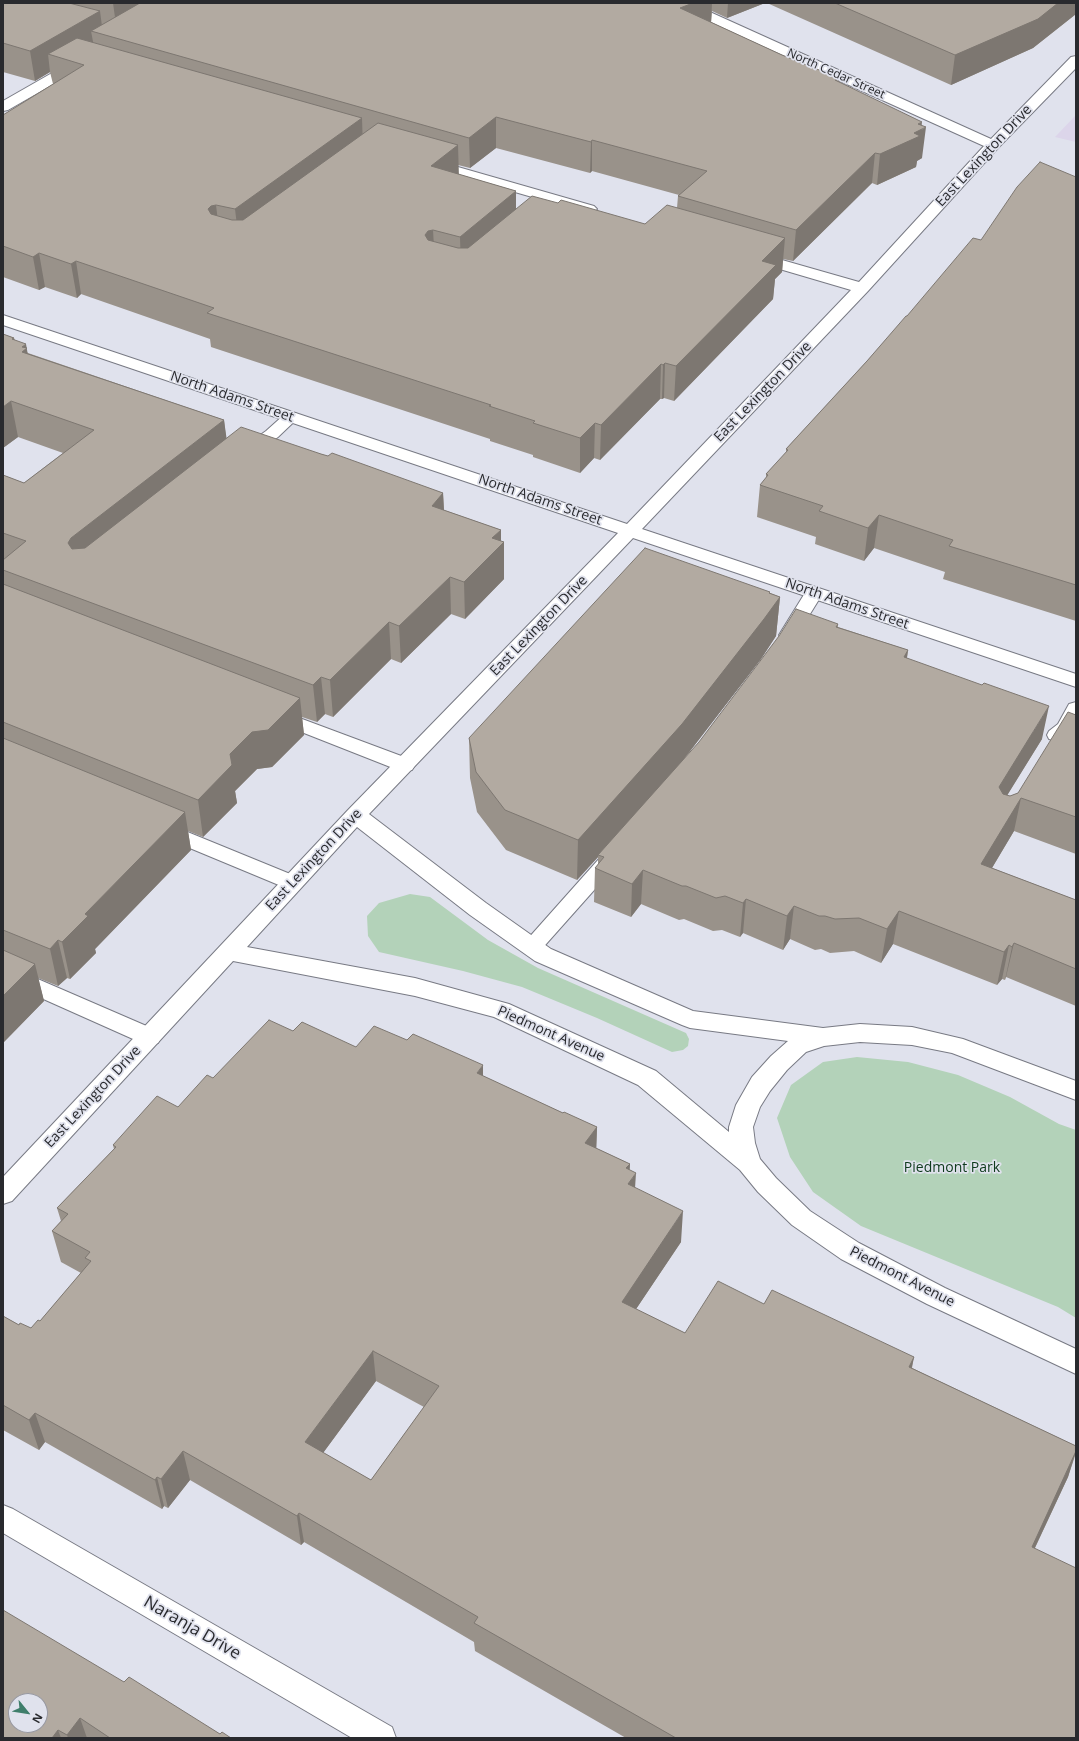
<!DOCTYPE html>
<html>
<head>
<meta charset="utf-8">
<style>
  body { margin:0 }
  #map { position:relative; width:1079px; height:1741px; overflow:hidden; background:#e0e2ed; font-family:"Open Sans",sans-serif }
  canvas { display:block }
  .frame { position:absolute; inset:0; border:4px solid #292a2e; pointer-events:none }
  .north { position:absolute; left:8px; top:1693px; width:40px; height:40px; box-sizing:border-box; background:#e0e2ed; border:1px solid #9798a1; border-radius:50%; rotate:120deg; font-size:11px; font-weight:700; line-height:16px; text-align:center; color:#292a2e }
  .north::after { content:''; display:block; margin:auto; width:14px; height:18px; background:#3f7e6b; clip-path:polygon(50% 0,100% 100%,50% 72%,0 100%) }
</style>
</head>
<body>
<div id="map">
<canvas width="1079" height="1741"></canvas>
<div class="frame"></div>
<div class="north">N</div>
</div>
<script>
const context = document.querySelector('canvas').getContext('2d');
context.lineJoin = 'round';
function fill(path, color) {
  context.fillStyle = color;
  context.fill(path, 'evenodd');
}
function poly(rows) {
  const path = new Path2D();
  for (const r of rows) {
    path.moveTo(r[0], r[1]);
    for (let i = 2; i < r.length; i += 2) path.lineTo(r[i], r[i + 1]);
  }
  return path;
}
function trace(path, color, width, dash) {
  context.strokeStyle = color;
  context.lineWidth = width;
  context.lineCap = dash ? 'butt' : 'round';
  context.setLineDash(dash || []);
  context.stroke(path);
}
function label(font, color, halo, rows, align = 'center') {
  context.font = font + ' "Open Sans",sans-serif';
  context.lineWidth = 3.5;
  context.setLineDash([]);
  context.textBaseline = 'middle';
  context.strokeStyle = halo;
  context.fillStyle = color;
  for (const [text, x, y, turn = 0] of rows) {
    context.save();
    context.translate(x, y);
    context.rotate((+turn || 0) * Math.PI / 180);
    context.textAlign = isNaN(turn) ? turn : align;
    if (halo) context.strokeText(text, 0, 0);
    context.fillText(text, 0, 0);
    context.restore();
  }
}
fill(poly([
  [1076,115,1076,142,1055,137]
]), '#dcd5ea');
fill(poly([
  [410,894,430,897,488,940,538,968,686,1033,689,1039,688,1046,683,1050,672,1052,597,1018,522,987,463,971,379,952,368,936,367,916,379,903],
  [857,1057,908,1062,958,1075,1010,1097,1059,1124,1076,1130,1076,1318,1058,1307,861,1226,813,1192,790,1157,777,1118,791,1085,823,1062]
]), '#b3d2b9');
const service = poly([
  [291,412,297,414,299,417,278,437,253,455,247,457,241,455,239,452,241,449,266,431,285,414,291,412],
  [814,588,820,589,823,593,797,635,794,639,788,641,782,639,779,635,805,593,808,589,814,588],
  [1076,702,1076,725,1072,732,1063,739,1056,741,1049,739,1047,735,1049,731,1058,724,1069,704,1076,702],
  [278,710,412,760,415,765,412,770,405,771,398,770,271,720,269,716,271,712,278,710],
  [163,822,300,878,303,883,300,888,293,890,286,888,156,834,153,829,156,824,163,822],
  [613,849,620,851,623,856,620,861,539,952,532,955,525,952,522,947,525,942,606,851,613,849],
  [3,964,158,1031,161,1037,158,1043,150,1045,142,1043,3,981,3,964]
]);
const minor = poly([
  [672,3,690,3,991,139,1071,57,1076,56,1076,68,998,148,868,291,642,529,1076,674,1076,687,633,538,369,814,486,903,551,949,693,1011,823,1028,860,1024,912,1027,963,1039,1076,1081,1076,1100,952,1053,912,1045,860,1042,824,1046,806,1052,787,1070,770,1091,760,1107,753,1127,755,1143,760,1159,776,1178,810,1211,859,1243,945,1288,1076,1349,1076,1374,927,1304,841,1259,792,1225,758,1192,740,1170,638,1085,494,1017,415,996,233,961,12,1201,3,1204,3,1177,348,810,618,533,3,325,3,315,627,524,851,290,749,260,747,257,749,254,755,252,761,254,859,282,984,146,674,6,672,3],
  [357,827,470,915,535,961,682,1025,690,1028,788,1041,771,1056,752,1077,736,1105,729,1127,729,1132,656,1071,509,1004,415,978,247,947,357,827],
  [78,60,83,61,85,64,83,67,8,110,3,111,3,101,73,61,78,60],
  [430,159,594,206,597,209,594,212,589,214,584,212,425,166,423,163,425,160,430,159],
  [3,1505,13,1509,392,1727,396,1738,352,1738,3,1533,3,1505]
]);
trace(service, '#787a84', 2);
trace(minor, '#787a84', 2);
fill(service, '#fff');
fill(minor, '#fff');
fill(poly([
  [3,3,765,3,727,18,712,11,711,22,839,82,922,125,922,158,917,161,916,167,877,185,872,183,793,261,783,259,782,272,775,279,773,299,674,401,664,398,662,399,660,399,600,460,594,458,580,473,533,457,533,455,490,441,490,439,211,347,210,339,81,294,77,298,45,287,39,290,3,277,3,115,53,84,50,72,35,81,3,72],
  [496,148,590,173,592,171,679,195,678,196,677,208,645,224,558,203,516,209,516,191,458,174,458,165,470,168],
  [767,3,1076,3,1076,14,1033,48,951,85],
  [1076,177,1076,621,943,579,945,572,874,548,864,561,815,544,816,537,757,517,760,485,766,478,766,474,786,453,786,449,867,361,907,316,981,240],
  [3,334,14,338,15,340,28,353,224,420,226,438,321,454,443,493,444,510,501,530,501,541,504,542,504,579,465,619,451,614,401,663,391,659,333,717,325,714,317,722,302,717,304,735,272,767,257,769,235,791,237,803,203,837,188,831,191,850,95,949,96,953,70,979,67,978,58,986,38,978,44,1001,3,1043,3,475,24,483,63,453,18,437,3,448],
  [770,593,780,597,776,636,761,659,684,759,838,624,838,627,908,650,907,658,1042,739,1007,795,1010,796,1018,793,1076,715,1076,854,1014,831,992,868,1076,900,1076,1006,1006,977,1005,980,1002,979,997,985,893,944,881,963,854,951,830,953,821,949,815,950,790,939,783,950,743,933,740,937,722,930,713,931,684,919,679,920,641,904,631,917,594,902,595,868,598,865,598,857,577,880,506,850,477,812,470,778,469,738],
  [293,1031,356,1047,483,1076,563,1113,597,1127,596,1148,630,1164,629,1170,635,1188,681,1242,636,1309,685,1333,764,1304,914,1357,912,1368,1076,1446,1076,1453,1068,1477,1035,1548,1076,1738,626,1738,475,1651,474,1642,304,1542,301,1545,190,1480,168,1508,164,1506,162,1509,45,1442,39,1450,3,1430,3,1316,19,1325,31,1328,40,1321,81,1273,61,1262,52,1231,61,1221,57,1208,114,1149,113,1145,178,1107,213,1078],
  [376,1381,424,1407,371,1480,323,1453],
  [124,1682,220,1734,231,1738,3,1738]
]), '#99928a');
fill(poly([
  [113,3,168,3,117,32],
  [693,3,712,3,711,24,680,8],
  [728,3,765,3,727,18],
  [1058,3,1076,3,1076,14,1033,48,951,85,955,55],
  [100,11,103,34,91,31,94,47,48,54,50,72,35,81,30,51],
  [839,78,836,108,835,80],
  [496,117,496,148,470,168,469,138],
  [362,118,363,150,239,242,235,209],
  [922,122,921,130,926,127,922,158,917,161,916,167,877,185,880,154,914,133,918,124],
  [592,140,592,171,590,173,591,142],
  [458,145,459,178,431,166],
  [875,153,872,183,793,261,796,230],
  [516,191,516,224,461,270,460,237],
  [216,205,220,238,208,209,211,206],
  [433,230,435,264,425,235,428,231],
  [785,238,782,272,775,279,773,299,674,401,676,366,762,261],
  [39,253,45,287,39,290,33,257],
  [76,261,81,294,77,298,71,264],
  [26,344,33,384,29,387,22,347],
  [665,363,664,398,662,399,663,365],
  [661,364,660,399,600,460,601,425],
  [11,401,18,437,3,448,3,407],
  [224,420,229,456,78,575,68,543,71,538],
  [595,423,594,458,580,473,580,438],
  [443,493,445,530,432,506],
  [879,515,874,548,864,561,868,528],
  [501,530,501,545,504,542,504,579,465,619,464,582,492,538],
  [450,577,451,614,401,663,399,626],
  [770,592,768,613,780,597,776,636,761,659,680,764,598,855,598,857,577,880,578,840],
  [389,622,391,659,333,717,330,680],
  [908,650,903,684,904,657],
  [321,677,325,714,317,722,313,685],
  [300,698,304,735,272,767,257,769,235,791,237,803,203,837,198,800,230,754,252,732],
  [1049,706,1042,739,992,820,999,787],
  [1021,798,1014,831,974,898,981,864],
  [185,812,191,850,95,949,96,953,70,979,62,942,85,914],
  [643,870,641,904,631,917,632,884],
  [746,899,743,933,740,937,743,903],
  [794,906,790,939,783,950,787,916],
  [899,911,893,944,881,963,887,929],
  [58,940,67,978,58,986,50,949],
  [1014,943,1006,977,1005,980,1012,947],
  [1009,945,1002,979,997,985,1004,952],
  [35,964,44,1001,3,1043,3,996],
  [483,1065,483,1097,477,1073],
  [597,1127,596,1159,585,1143],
  [630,1164,629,1183,636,1173,634,1204,626,1216,626,1168],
  [683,1211,681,1242,620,1333,622,1302],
  [373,1351,376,1381,309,1472,305,1442],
  [914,1357,907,1388,909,1367],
  [35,1413,45,1442,39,1450,29,1420],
  [183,1451,190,1480,168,1508,161,1479],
  [1076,1451,1068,1477,1022,1575,1032,1547],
  [157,1477,164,1506,162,1509,155,1480],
  [299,1513,304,1542,301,1545,297,1516],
  [80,1718,87,1738,68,1738,67,1735],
  [58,1730,61,1738,52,1738]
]), '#7d7771');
const building = poly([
  [3,3,69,3,100,11,30,51,3,43,3,3],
  [140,3,693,3,680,8,782,55,839,78,835,80,922,122,918,124,926,127,914,133,920,136,880,154,875,153,796,230,678,196,707,171,592,140,591,142,496,117,469,138,91,31,140,3],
  [835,3,1058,3,1038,19,955,55,835,3],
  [77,38,362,118,235,209,216,205,211,206,208,209,211,214,232,220,243,220,378,123,458,145,431,166,516,191,460,237,433,230,428,231,425,235,428,240,458,248,468,248,532,196,558,203,561,200,645,224,667,205,785,238,762,261,776,265,676,366,665,363,663,365,661,364,601,425,595,423,580,438,533,423,535,421,489,406,491,405,207,313,214,308,76,261,71,264,39,253,33,257,3,246,3,115,84,65,48,54,77,38],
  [1040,162,1076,177,1076,585,949,546,953,540,879,515,868,528,819,511,823,506,760,485,768,475,766,474,788,450,786,449,867,361,906,316,907,316,973,238,981,240,1017,187,1040,162],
  [3,334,14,338,12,339,26,344,22,347,27,348,22,352,224,420,71,538,68,543,72,549,85,548,241,427,321,454,328,456,332,453,443,493,432,506,501,530,492,538,504,542,464,582,450,577,399,626,389,622,330,680,321,677,313,685,3,570,3,560,26,541,3,533,3,475,24,483,94,430,11,401,3,407,3,334],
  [645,548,770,592,769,593,780,597,764,619,682,724,578,840,505,810,476,772,469,738,645,548],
  [3,584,300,698,268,730,252,732,230,754,232,765,198,800,3,722,3,584],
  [796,609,838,624,836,627,908,650,904,657,982,685,984,683,1049,706,999,787,1003,794,1010,796,1018,793,1068,712,1076,715,1076,817,1021,798,981,864,1076,900,1076,969,1014,943,1012,947,1009,945,1004,952,899,911,887,929,859,918,835,919,825,916,819,916,794,906,787,916,746,899,743,903,725,896,716,898,686,886,682,886,643,870,632,884,595,868,604,857,598,855,699,742,779,636,796,609],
  [3,738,185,812,85,914,88,916,62,942,58,940,50,949,3,930,3,738],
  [3,950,35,964,3,996,3,950],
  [269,1020,293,1031,302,1022,356,1047,374,1026,407,1040,413,1034,483,1065,477,1073,563,1113,564,1112,597,1127,585,1143,630,1164,626,1168,636,1173,628,1184,683,1211,622,1302,685,1333,718,1281,764,1304,772,1290,914,1357,909,1367,1076,1446,1076,1451,1032,1547,1076,1568,1076,1738,676,1738,474,1623,478,1617,299,1513,297,1516,183,1451,161,1479,157,1477,155,1480,35,1413,29,1420,3,1405,3,1316,19,1325,20,1323,31,1328,38,1320,40,1321,91,1261,85,1258,90,1252,52,1231,68,1214,57,1208,116,1147,113,1145,157,1096,178,1107,207,1075,213,1078,269,1020],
  [373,1351,439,1386,371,1480,305,1442,373,1351],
  [3,1610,124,1682,129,1677,220,1734,222,1732,231,1738,110,1738,80,1718,67,1735,58,1730,52,1738,3,1738,3,1610],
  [16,1701,40,1701,40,1725,16,1725,16,1701]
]);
fill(building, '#b2aaa1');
trace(building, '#7d7771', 1);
label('12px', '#292a2e', '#e0e2ed', [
  ["North Cedar Street",836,74,24]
]);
label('14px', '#292a2e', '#e0e2ed', [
  ["East Lexington Drive",984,156,-47],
  ["East Lexington Drive",763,392,-46],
  ["North Adams Street",232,397,19],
  ["North Adams Street",540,500,19],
  ["North Adams Street",847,604,19],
  ["East Lexington Drive",539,626,-46],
  ["East Lexington Drive",314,860,-47],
  ["Piedmont Avenue",551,1034,24],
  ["East Lexington Drive",93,1097,-47],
  ["Piedmont Avenue",902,1277,27]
]);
label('14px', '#0e3a1c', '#e0e2ed', [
  ["Piedmont Park",952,1168]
]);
label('17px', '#292a2e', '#e0e2ed', [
  ["Naranja Drive",192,1628,30]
]);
</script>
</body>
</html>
